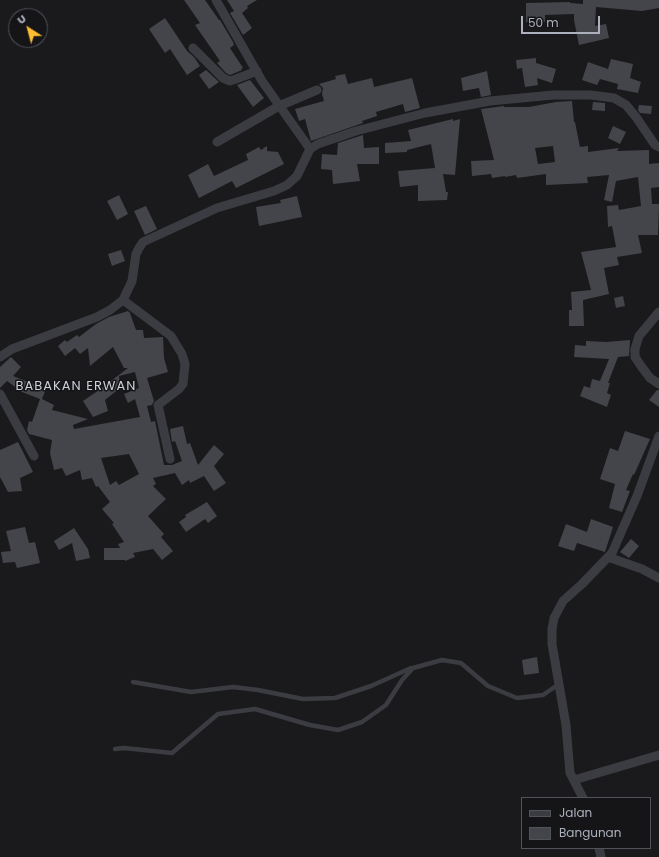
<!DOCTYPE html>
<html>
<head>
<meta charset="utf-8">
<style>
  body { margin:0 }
  #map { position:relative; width:659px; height:857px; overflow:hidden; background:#1a1a1d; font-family:Poppins,sans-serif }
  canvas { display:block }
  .legend { position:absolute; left:521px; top:797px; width:130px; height:52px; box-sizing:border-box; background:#151518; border:1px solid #51535a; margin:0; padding:5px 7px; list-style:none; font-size:12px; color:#acb1bd }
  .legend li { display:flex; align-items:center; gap:8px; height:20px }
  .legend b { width:20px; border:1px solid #51535a }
  .north { position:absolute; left:8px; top:8px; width:40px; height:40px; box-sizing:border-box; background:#151518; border:1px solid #51535a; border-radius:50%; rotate:324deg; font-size:11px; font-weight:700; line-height:16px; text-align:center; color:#acb1bd }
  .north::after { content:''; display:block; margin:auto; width:14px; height:18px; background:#ffbc30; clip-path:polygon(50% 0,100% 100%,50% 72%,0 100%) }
  .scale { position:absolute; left:521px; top:16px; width:79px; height:18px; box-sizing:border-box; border:2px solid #acb1bd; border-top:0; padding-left:5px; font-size:12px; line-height:14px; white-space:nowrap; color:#acb1bd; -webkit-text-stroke:3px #151518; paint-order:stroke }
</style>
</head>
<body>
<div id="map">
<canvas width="659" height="857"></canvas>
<ul class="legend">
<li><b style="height:5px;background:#3b3c42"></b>Jalan</li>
<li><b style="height:11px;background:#44454a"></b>Bangunan</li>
</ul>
<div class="north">U</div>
<div class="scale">50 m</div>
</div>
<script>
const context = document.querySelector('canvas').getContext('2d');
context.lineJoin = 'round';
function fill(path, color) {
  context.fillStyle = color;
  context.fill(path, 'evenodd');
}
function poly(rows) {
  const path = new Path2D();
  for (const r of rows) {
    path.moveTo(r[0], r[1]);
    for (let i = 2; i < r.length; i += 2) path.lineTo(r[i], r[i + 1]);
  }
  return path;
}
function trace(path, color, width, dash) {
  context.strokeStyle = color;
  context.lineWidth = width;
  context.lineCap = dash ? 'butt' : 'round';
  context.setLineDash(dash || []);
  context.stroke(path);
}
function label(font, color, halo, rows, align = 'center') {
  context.font = font + ' Poppins,sans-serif';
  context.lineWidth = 3;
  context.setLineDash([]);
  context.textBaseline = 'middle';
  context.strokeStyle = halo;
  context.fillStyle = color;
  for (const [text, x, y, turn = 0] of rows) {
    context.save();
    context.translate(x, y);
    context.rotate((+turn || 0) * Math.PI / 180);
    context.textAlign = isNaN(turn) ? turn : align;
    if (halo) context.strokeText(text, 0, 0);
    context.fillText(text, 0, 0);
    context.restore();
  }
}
fill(poly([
  [184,0,205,0,219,20,220,20,233,42,234,45,230,48,243,68,241,69,242,70,230,75,226,73,217,63,220,61,195,25,200,23],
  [227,0,257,0,247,6,248,8,242,13,252,28,243,35,230,13,234,11],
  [583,0,659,0,659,8,642,11,596,7,595,26,606,24,609,38,579,45,574,20,574,14,545,15,545,22,526,22,526,3,570,2,570,3,583,4],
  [165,18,187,51,194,57,200,66,187,75,170,49,165,53,149,29],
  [536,58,536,63,556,69,552,83,537,78,538,85,525,87,522,68,517,69,516,60],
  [611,59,633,64,630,78,641,82,638,93,617,89,618,84,600,79,597,85,582,80,588,62,608,69],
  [206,70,219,82,209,89,199,75],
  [487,71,491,95,481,97,479,88,463,91,461,78],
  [345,74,348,84,372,78,374,87,412,78,420,108,405,112,403,104,376,112,377,116,362,121,363,123,311,141,305,119,299,121,295,109,324,101,322,94,323,88,319,84,336,79,335,76],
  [250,80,264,98,253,107,237,85],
  [572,101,574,122,575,122,580,147,588,146,588,152,619,148,617,151,649,150,649,164,659,163,659,187,651,188,652,204,659,204,658,235,638,235,642,253,617,257,619,265,604,268,609,294,583,300,584,326,569,326,569,310,572,310,571,292,591,290,581,252,616,247,612,226,608,227,607,206,618,205,619,210,641,206,638,177,616,181,612,202,604,200,609,175,587,177,588,183,546,185,546,174,517,178,516,175,505,177,505,176,492,178,491,174,472,176,471,161,494,160,481,109,504,106,504,107,529,107,556,102],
  [553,146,555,162,538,164,535,148],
  [593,102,605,103,605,111,592,110],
  [639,105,652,106,651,114,640,113,638,110],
  [453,119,453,121,460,119,455,175,443,174,446,192,448,192,447,200,418,201,418,185,400,187,398,171,435,168,431,144,407,150,407,152,385,153,385,143,411,141,408,130],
  [613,126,626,132,620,144,608,138],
  [363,135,364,148,379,147,379,164,357,164,360,181,333,184,332,170,321,169,322,154,337,155,338,143],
  [267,146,267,151,278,152,284,164,236,188,232,181,199,198,188,175,208,164,214,176,248,160,246,154,259,147,261,150],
  [119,195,128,214,117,220,107,201],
  [297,196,302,217,259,226,256,207,281,203,280,200],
  [146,206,157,229,145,235,134,211],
  [121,250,125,261,112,266,108,254],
  [623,296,625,306,616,308,614,298],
  [128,311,130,313,136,330,143,330,144,338,163,337,164,358,168,372,147,378,154,401,152,405,147,406,151,422,155,421,164,465,172,465,182,461,175,441,172,442,170,429,183,426,187,444,190,443,198,465,214,445,224,454,214,466,226,483,214,491,204,476,190,483,189,480,182,485,175,473,153,478,156,484,153,486,166,499,148,516,164,534,161,537,173,551,162,560,153,549,133,553,135,557,125,561,125,560,104,560,104,548,120,548,118,544,124,542,112,524,114,523,102,509,110,502,98,486,96,487,92,478,82,480,80,470,66,476,62,468,54,470,50,453,52,440,29,434,27,430,29,421,32,422,40,399,22,392,7,381,0,388,0,367,11,357,21,367,13,376,46,389,42,399,54,405,52,410,88,419,73,425,74,429,140,417,135,399,128,403,124,394,139,388,135,372,119,376,120,388,105,400,108,411,93,417,83,401,99,390,128,368,124,368,113,347,90,366,88,348,80,354,75,348,65,356,58,346,65,340,67,342,77,335,79,337,96,324,109,317],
  [129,454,139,474,119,485,116,481,110,485,101,458],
  [630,340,629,356,618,357,608,383,610,383,607,393,611,395,607,407,580,396,584,386,590,388,592,379,600,381,609,359,574,357,575,345,586,346,586,341,606,342],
  [657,390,659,390,659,407,649,400],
  [625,431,650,439,634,475,633,474,626,490,630,491,622,512,609,508,615,484,600,479,610,448,618,451],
  [18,442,33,472,20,478,22,491,8,492,0,477,0,450],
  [207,502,217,516,208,523,205,519,186,532,179,522,186,517,185,515],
  [591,519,613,527,605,552,577,543,574,551,558,546,566,524,587,532],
  [25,527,29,543,35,542,40,563,17,568,15,562,3,563,1,552,11,551,6,531],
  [74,528,88,549,90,558,76,561,72,543,59,550,54,541],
  [631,539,639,546,629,558,620,552],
  [537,657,539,673,524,675,522,660]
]), '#44454a');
trace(poly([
  [133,682,191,692,233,687,258,690,303,699,335,698,371,686,411,668],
  [115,749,124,748,172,753,218,714,255,709,310,725,338,730,362,722,386,705,402,680,413,668,442,660,461,663,488,686,517,698,543,695,559,684]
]), '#3b3c42', 4.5);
trace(poly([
  [216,0,262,81,310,149],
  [193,48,223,78,230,81,236,79,257,71],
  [217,142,279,106,317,90],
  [123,300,171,336,182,354,185,364,183,384,179,389,158,405,170,459],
  [659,312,639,336,635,349,635,357,641,366,650,378,659,384],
  [0,357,12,349,97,317,110,310,123,300,132,281,136,254,139,248,143,242,217,208,274,191,287,185,297,176,310,149,318,144,356,131,425,113,490,101,553,95,591,95,614,98,626,105,636,117,655,145,659,147],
  [0,394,34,456],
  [608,557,642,569,659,578],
  [574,780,659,755],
  [583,798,570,773,566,725,552,644,552,629,554,618,563,601,582,584,612,553,637,496,659,436],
  [599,848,601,857]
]), '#3b3c42', 9);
context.letterSpacing = '1px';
label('13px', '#cdd0d9', '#151518', [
  ["BABAKAN ERWAN",76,387]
]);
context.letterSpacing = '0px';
</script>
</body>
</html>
